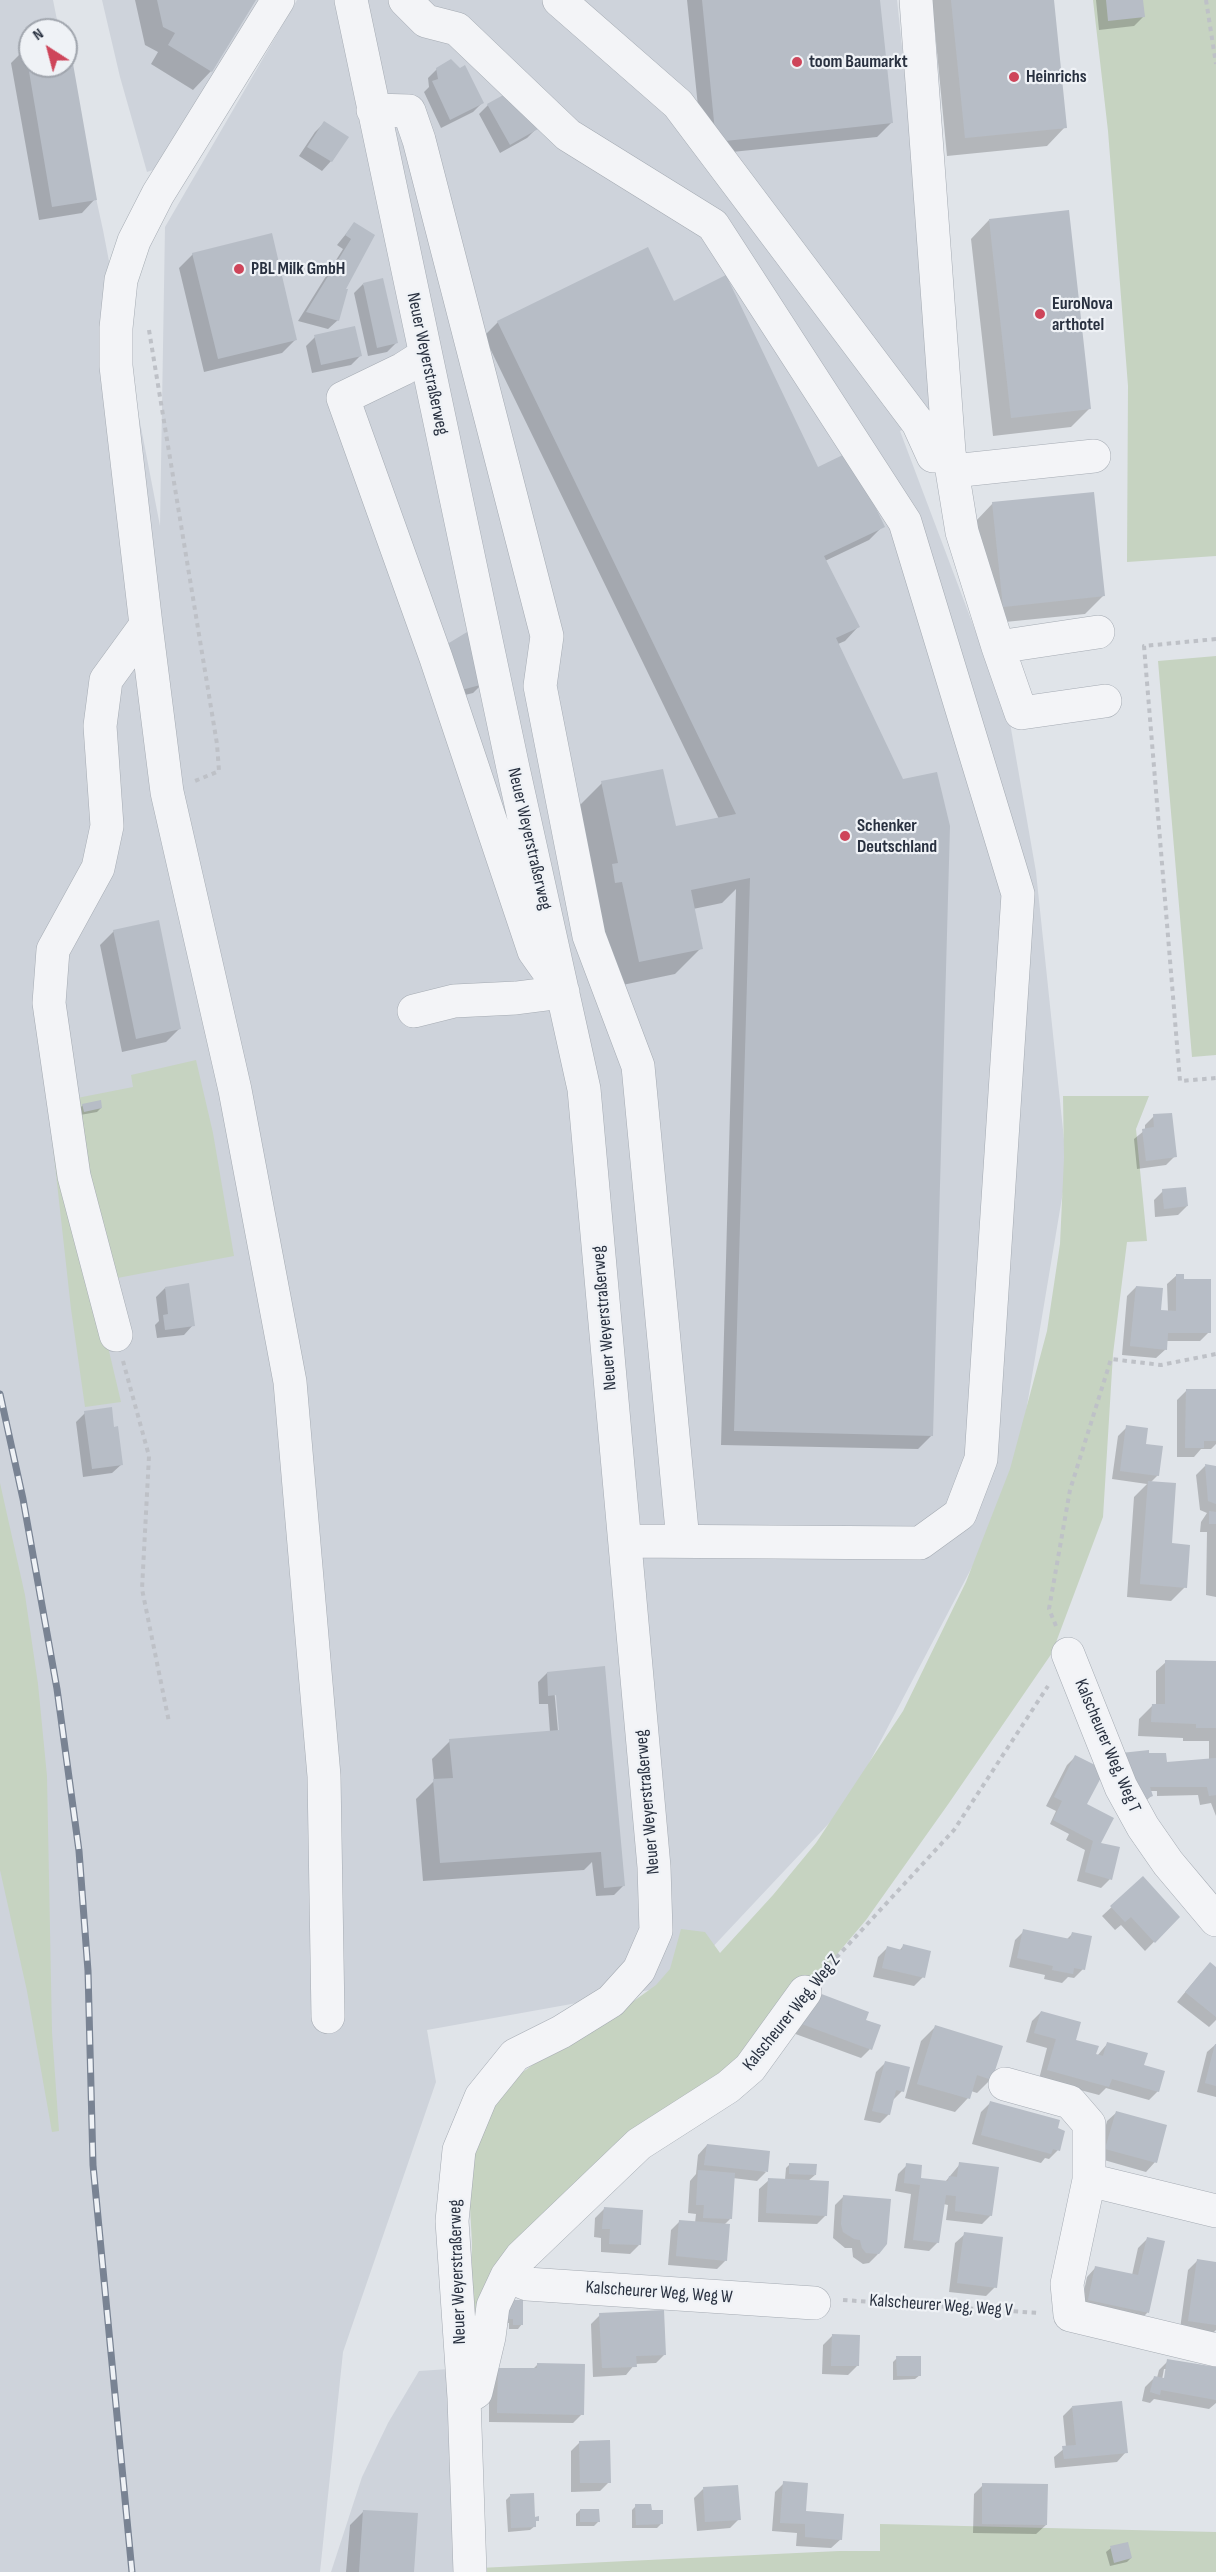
<!DOCTYPE html>
<html>
<head>
<meta charset="utf-8">
<style>
  body { margin:0 }
  #map { position:relative; width:1216px; height:2572px; overflow:hidden; background:#e0e4e9; font-family:"Sofia Sans Condensed",sans-serif }
  canvas { display:block }
  .north { position:absolute; left:18px; top:18px; width:60px; height:60px; box-sizing:border-box; background:#eff2f6; border:2px solid #a0a5ad; border-radius:50%; rotate:324deg; font-size:16px; font-weight:700; line-height:24px; text-align:center; color:#293140 }
  .north::after { content:''; display:block; margin:auto; width:21px; height:27px; background:#ce455a; clip-path:polygon(50% 0,100% 100%,50% 72%,0 100%) }
</style>
</head>
<body>
<div id="map">
<canvas width="1216" height="2572"></canvas>
<div class="north">N</div>
</div>
<script>
const context = document.querySelector('canvas').getContext('2d');
context.lineJoin = 'round';
function fill(path, color) {
  context.fillStyle = color;
  context.fill(path, 'evenodd');
}
function poly(rows) {
  const path = new Path2D();
  for (const r of rows) {
    path.moveTo(r[0], r[1]);
    for (let i = 2; i < r.length; i += 2) path.lineTo(r[i], r[i + 1]);
  }
  return path;
}
function trace(path, color, width, dash) {
  context.strokeStyle = color;
  context.lineWidth = width;
  context.lineCap = dash ? 'butt' : 'round';
  context.setLineDash(dash || []);
  context.stroke(path);
}
function label(font, color, halo, rows, align = 'center') {
  context.font = font + ' "Sofia Sans Condensed",sans-serif';
  context.lineWidth = 4.5;
  context.setLineDash([]);
  context.textBaseline = 'middle';
  context.strokeStyle = halo;
  context.fillStyle = color;
  for (const [text, x, y, turn = 0] of rows) {
    context.save();
    context.translate(x, y);
    context.rotate((+turn || 0) * Math.PI / 180);
    context.textAlign = isNaN(turn) ? turn : align;
    if (halo) context.strokeText(text, 0, 0);
    context.fillText(text, 0, 0);
    context.restore();
  }
}
fill(poly([
  [0,0,53,0,59,30,30,30,30,66,66,66,66,61,103,230,160,526,165,227,297,0,897,0,941,414,900,431,1010,723,1036,872,1067,1168,1013,1489,848,1803,677,1985,427,2030,436,2082,343,2352,320,2572,0,2572],
  [102,0,272,0,165,166,147,172,120,77],
  [449,2369,459,2572,331,2572,362,2477,388,2423,419,2371]
]), '#ced3db');
fill(poly([
  [1093,0,1216,0,1216,556,1127,562,1128,386,1108,131],
  [1216,656,1216,1055,1192,1057,1158,661],
  [196,1060,213,1133,234,1256,112,1279,72,1099,133,1087,131,1075],
  [1063,1096,1149,1096,1136,1129,1147,1241,1127,1242,1113,1354,1103,1517,1052,1653,949,1803,866,1920,739,2070,605,2161,469,2340,472,2243,468,2173,484,2113,516,2077,556,2048,599,2026,656,1985,670,1969,681,1929,705,1932,720,1953,773,1895,816,1843,903,1711,966,1582,1010,1469,1047,1331,1060,1244,1064,1158],
  [50,1120,90,1270,121,1402,85,1407,71,1309],
  [0,1483,25,1595,38,1684,47,1776,52,2032,59,2131,52,2132,27,1991,0,1870],
  [880,2524,1216,2532,1216,2572,479,2572,479,2568,839,2551,880,2551]
]), '#c6d3c1');
fill(poly([
  [135,0,255,0,211,71,193,90,151,64,158,52,145,45],
  [687,0,878,0,891,123,877,137,703,155],
  [932,0,1052,0,1065,127,1047,146,947,156],
  [1096,0,1142,0,1143,17,1134,26,1099,30],
  [66,43,95,199,82,213,39,220,11,63,25,49,30,49,30,66,66,66],
  [437,69,482,103,473,112,441,128,424,92,429,87,428,78],
  [488,105,536,129,527,138,500,153,479,114],
  [324,123,346,137,331,161,322,171,299,156,315,132],
  [989,220,1089,409,1071,427,993,436,971,239],
  [354,224,338,320,328,329,298,321,343,249,337,245],
  [647,249,673,303,818,469,883,526,869,540,825,561,858,627,845,641,838,644,932,1435,918,1449,721,1445,736,889,722,903,693,909,701,948,675,974,613,987,576,809,602,783,675,828,719,819,484,336,498,322],
  [193,254,296,339,282,353,204,372,179,268],
  [363,284,396,343,387,352,368,356,354,293],
  [315,337,360,356,351,365,312,373,306,346],
  [993,503,1103,596,1085,614,985,624,975,522],
  [436,657,482,684,473,693,445,700],
  [114,931,180,1028,166,1042,122,1052,100,945],
  [83,1105,101,1108,97,1112,80,1115,79,1109],
  [1154,1116,1175,1156,1166,1165,1137,1169,1134,1139,1145,1130,1145,1125],
  [1163,1191,1187,1206,1178,1215,1155,1217,1154,1200],
  [1177,1275,1182,1280,1209,1332,1200,1341,1166,1341,1166,1349,1156,1358,1122,1355,1127,1296,1136,1287,1159,1311,1168,1312,1167,1284],
  [165,1288,193,1325,184,1335,157,1338,155,1325,159,1321,156,1297],
  [1186,1391,1216,1391,1216,1444,1211,1449,1201,1449,1194,1457,1177,1457,1177,1400],
  [85,1413,122,1464,112,1473,83,1477,76,1422],
  [1127,1427,1144,1446,1158,1475,1150,1483,1185,1587,1171,1601,1127,1597,1134,1497,1147,1484,1112,1479,1118,1436],
  [1205,1466,1216,1467,1216,1597,1206,1595,1207,1532,1200,1532,1201,1522,1207,1513,1200,1510,1196,1475],
  [1166,1662,1216,1662,1216,1816,1211,1803,1200,1805,1198,1795,1157,1796,1157,1791,1150,1791,1151,1796,1147,1800,1133,1805,1165,1764,1209,1761,1209,1741,1183,1741,1183,1738,1138,1736,1139,1719,1152,1706,1156,1706,1156,1671],
  [603,1668,623,1886,614,1895,596,1896,592,1862,584,1870,423,1881,416,1799,434,1781,432,1759,450,1741,550,1732,548,1704,539,1704,538,1682,547,1673],
  [554,1688,557,1688,561,1731,558,1731],
  [1076,1756,1085,1805,1110,1879,1101,1888,1077,1881,1085,1850,1066,1840,1069,1834,1050,1824,1056,1811,1046,1806,1067,1765],
  [1143,1878,1178,1917,1145,1951,1121,1925,1115,1930,1102,1916],
  [1024,1931,1066,1940,1072,1934,1083,1969,1074,1978,1068,1977,1062,1983,1044,1979,1045,1975,1009,1967,1015,1940],
  [903,1946,923,1977,914,1986,873,1977,878,1957,887,1948,899,1951],
  [1216,1969,1216,2020,1209,2027,1177,2002,1201,1973],
  [802,2001,864,2021,870,2049,861,2058,790,2032],
  [1041,2012,1094,2055,1097,2056,1107,2044,1142,2066,1158,2091,1149,2100,1106,2088,1099,2095,1039,2079,1047,2048,1026,2042,1032,2021],
  [935,2027,991,2079,977,2093,971,2091,968,2098,955,2112,905,2098,921,2041],
  [1216,2044,1216,2097,1197,2092,1207,2052],
  [885,2063,902,2091,893,2100,889,2114,880,2123,864,2120,876,2072],
  [990,2103,1057,2129,1058,2150,1049,2159,1045,2158,1041,2163,972,2144,981,2112],
  [1117,2112,1155,2162,1146,2172,1097,2158,1107,2121],
  [707,2145,766,2172,757,2181,733,2178,730,2219,724,2225,726,2260,717,2269,668,2265,671,2230,680,2221,695,2223,696,2214,688,2213,690,2181,696,2174,698,2155],
  [790,2164,815,2175,808,2181,826,2215,817,2224,758,2222,759,2189,769,2180,785,2180,786,2168],
  [960,2164,991,2215,982,2224,946,2220,948,2205,943,2204,938,2242,929,2251,904,2248,911,2194,895,2191,898,2174,907,2165,919,2179,945,2182],
  [844,2196,878,2254,869,2263,863,2264,853,2257,852,2248,845,2248,833,2238,835,2205],
  [604,2209,639,2245,630,2254,601,2252,601,2238,594,2237,595,2218],
  [965,2234,995,2287,986,2296,949,2292,955,2243],
  [1147,2239,1147,2313,1138,2322,1080,2309,1087,2277,1096,2267,1132,2275,1138,2248],
  [1197,2261,1216,2264,1216,2330,1212,2334,1180,2329,1188,2270],
  [504,2306,522,2324,518,2329,509,2329,509,2323,504,2323],
  [600,2315,665,2354,656,2363,635,2364,626,2375,593,2377,591,2324],
  [832,2336,857,2366,848,2375,822,2374,823,2345],
  [897,2358,920,2375,915,2379,893,2380,893,2362],
  [1168,2361,1216,2368,1216,2403,1209,2409,1154,2399,1150,2403,1142,2401,1145,2387,1154,2378,1157,2378,1159,2370],
  [1164,2369,1167,2369,1163,2385,1161,2385],
  [537,2365,582,2414,573,2423,489,2422,489,2379,499,2369,532,2370],
  [1072,2407,1126,2452,1117,2462,1055,2468,1054,2457,1066,2447,1063,2416],
  [580,2442,609,2482,600,2491,571,2492,571,2451],
  [784,2483,805,2513,841,2539,831,2548,796,2546,797,2533,772,2531,775,2492],
  [983,2485,1046,2525,1036,2534,973,2533,974,2494],
  [703,2489,739,2519,730,2528,697,2531,694,2498],
  [510,2496,535,2526,530,2530,508,2532,506,2500],
  [636,2506,651,2511,661,2524,657,2528,632,2528,632,2510],
  [580,2510,598,2522,594,2526,576,2526,576,2514],
  [363,2512,413,2572,346,2572,350,2525],
  [1111,2548,1131,2558,1127,2562,1110,2566,1106,2552]
]), '#0003');
fill(poly([
  [157,0,256,0,212,72,168,45,175,33,163,27],
  [702,0,880,0,893,123,716,142],
  [951,0,1054,0,1067,128,965,138],
  [1106,0,1143,0,1145,17,1108,21],
  [66,41,69,41,97,200,52,207,25,48,30,47,30,66,66,66],
  [451,59,460,68,465,65,484,103,450,120,432,81,438,79,436,68],
  [516,88,538,129,510,145,487,104],
  [324,121,349,137,332,162,307,147],
  [1069,210,1091,409,1011,418,989,219],
  [354,222,375,235,346,289,348,289,339,321,306,312,351,239,345,235],
  [272,233,297,340,218,359,192,253],
  [648,247,674,301,726,275,818,467,849,452,885,527,824,556,860,627,836,638,903,779,937,772,950,826,933,1436,734,1431,750,878,691,890,703,949,639,962,622,882,615,883,612,864,618,863,601,781,663,769,676,826,736,814,497,321],
  [383,278,398,343,377,348,363,283],
  [355,326,362,356,321,365,314,335],
  [1094,492,1105,596,1003,607,992,502],
  [472,629,484,684,454,692,444,646],
  [159,920,181,1029,136,1039,113,930],
  [101,1100,102,1108,84,1112,82,1104],
  [1172,1113,1177,1157,1146,1161,1142,1129,1154,1127,1153,1114],
  [1186,1187,1188,1206,1164,1209,1162,1189],
  [1176,1274,1184,1274,1184,1279,1211,1279,1211,1333,1168,1333,1167,1350,1130,1346,1136,1286,1163,1288,1161,1310,1176,1311],
  [189,1283,195,1326,165,1330,163,1315,168,1314,165,1287],
  [1186,1389,1216,1389,1216,1441,1204,1441,1204,1448,1185,1448],
  [112,1407,114,1427,118,1426,123,1465,92,1469,84,1411],
  [1126,1425,1148,1428,1146,1444,1163,1446,1159,1476,1120,1471],
  [1205,1464,1216,1466,1216,1504,1208,1501],
  [1148,1481,1176,1483,1172,1543,1190,1545,1187,1588,1140,1584],
  [1209,1511,1216,1512,1216,1524,1209,1524],
  [1165,1660,1216,1661,1216,1728,1196,1728,1196,1724,1151,1722,1152,1704,1165,1704],
  [605,1666,625,1886,604,1888,601,1852,440,1863,433,1779,453,1778,449,1739,559,1730,556,1695,548,1696,547,1672],
  [1149,1750,1149,1753,1166,1753,1167,1762,1216,1758,1216,1795,1209,1796,1207,1787,1150,1787,1153,1796,1138,1802,1121,1753],
  [1075,1755,1105,1770,1087,1804,1114,1818,1101,1843,1120,1847,1112,1880,1085,1872,1093,1841,1053,1820,1062,1801,1054,1797],
  [1143,1876,1180,1917,1155,1943,1131,1917,1125,1922,1110,1906],
  [1023,1929,1070,1939,1072,1932,1092,1936,1085,1970,1074,1968,1073,1974,1052,1970,1053,1966,1017,1958],
  [903,1944,931,1951,925,1978,882,1968,887,1946,902,1950],
  [1210,1962,1216,1967,1216,2017,1185,1992],
  [811,1990,869,2012,866,2020,881,2025,872,2050,799,2023],
  [1041,2011,1081,2022,1076,2040,1099,2046,1096,2054,1103,2056,1107,2042,1148,2053,1144,2065,1165,2071,1159,2092,1112,2079,1109,2087,1047,2070,1056,2039,1034,2033],
  [935,2025,1003,2046,992,2080,977,2075,970,2099,917,2084],
  [1215,2044,1216,2044,1216,2086,1205,2083],
  [885,2061,910,2067,904,2092,896,2090,890,2115,872,2111],
  [990,2101,1060,2120,1058,2128,1065,2131,1060,2151,1053,2149,1051,2154,981,2135],
  [1116,2111,1167,2125,1157,2163,1105,2149],
  [707,2144,770,2151,768,2172,704,2165],
  [959,2162,999,2167,992,2216,955,2211,956,2196,946,2195,939,2243,913,2240,920,2185,904,2183,906,2163,922,2165,921,2178,948,2181,949,2176,957,2177],
  [789,2163,817,2164,816,2175,789,2174],
  [698,2170,735,2173,732,2219,703,2218,704,2205,696,2205],
  [768,2178,829,2181,827,2216,766,2213],
  [843,2195,891,2199,887,2244,879,2254,866,2253,862,2248,860,2240,854,2239,843,2232,841,2224],
  [604,2207,643,2210,641,2245,609,2244,610,2229,602,2229],
  [679,2220,730,2224,727,2261,676,2256],
  [964,2232,1003,2237,997,2288,957,2283],
  [1147,2237,1165,2241,1149,2313,1088,2300,1095,2266,1138,2275],
  [1197,2259,1216,2262,1216,2325,1188,2321],
  [507,2300,523,2300,523,2325,513,2325,513,2319,508,2319],
  [664,2310,666,2355,636,2356,637,2367,602,2368,599,2313],
  [832,2334,860,2335,859,2366,831,2366],
  [896,2356,921,2356,921,2376,897,2376],
  [1167,2359,1216,2367,1216,2400,1161,2390,1160,2395,1150,2392,1154,2376,1164,2378],
  [537,2363,585,2364,584,2415,497,2413,498,2368,537,2368],
  [1122,2401,1128,2453,1064,2459,1062,2446,1076,2445,1072,2406],
  [610,2440,611,2483,580,2483,579,2441],
  [783,2481,808,2483,806,2511,844,2514,842,2540,805,2537,805,2524,780,2523],
  [982,2483,1048,2484,1047,2525,982,2524],
  [738,2485,741,2520,705,2522,703,2487],
  [534,2493,535,2517,539,2516,539,2521,536,2521,536,2527,511,2528,510,2494],
  [635,2504,651,2504,652,2510,663,2510,663,2524,636,2525],
  [580,2509,599,2509,600,2522,580,2522],
  [363,2510,418,2513,414,2572,359,2572],
  [1128,2542,1132,2558,1114,2563,1110,2546]
]), '#b7bdc6');
const minor = poly([
  [351,0,513,768,584,1089,654,1867,656,1931,639,1970,611,2001,561,2032,515,2055,481,2097,459,2150,452,2221,464,2398,470,2572],
  [405,0,426,21,457,29,568,135,713,225,905,522,1018,894,981,1459,960,1514,920,1543,625,1541],
  [559,0,678,104,918,423,933,456,949,452],
  [916,0,949,452,962,532,998,647,1098,632],
  [373,110,409,111,419,140,547,636,540,686,589,936,638,1066,683,1541],
  [953,471,1094,456],
  [146,625,167,792,235,1090,290,1382,324,1776,328,2017],
  [998,647,1021,713,1105,701],
  [414,1011,454,1001,516,998,563,992,534,951,436,658,343,398,403,369,425,355],
  [116,1335,74,1176,49,1003,53,950,98,868,107,826,100,726,106,680,146,625,116,366,116,328,121,280,134,241,158,194,278,0],
  [1068,1654,1121,1787,1143,1827,1168,1863,1216,1920],
  [1005,2084,1070,2102,1089,2124,1089,2180,1067,2284,1070,2315,1216,2350],
  [1089,2180,1216,2211],
  [507,2276,527,2284,814,2303],
  [468,2397,476,2392,489,2337,493,2306,507,2276,521,2257,639,2144,728,2087,750,2068,805,1992]
]);
trace(minor, '#a5abb3', 34);
trace(poly([
  [1206,0,1216,64],
  [149,330,217,744,219,771,195,781],
  [1216,639,1144,646,1180,1081,1216,1078],
  [123,1361,149,1456,142,1589,169,1722],
  [1056,1626,1049,1609,1070,1490,1111,1359,1161,1365,1216,1354],
  [824,1971,954,1830,1048,1686],
  [843,2300,1039,2313]
]), '#bec1c7', 4, [4.5, 4.5]);
trace(minor, '#f3f4f7', 33);
const rail = poly([
  [0,1394,23,1499,57,1689,79,1851,88,1971,93,2165,132,2572]
]);
trace(rail, '#798393', 7);
trace(rail, '#eff2f6', 4.5, [14]);
for (const [x, y, r, color] of [
  [797,62,6,"#ce455a"],
  [1014,77,6,"#ce455a"],
  [239,269,6,"#ce455a"],
  [1040,314,6,"#ce455a"],
  [845,836,6,"#ce455a"]
]) {
  const dot = new Path2D();
  dot.arc(x, y, r, 0, 2 * Math.PI);
  context.fillStyle = color;
  context.fill(dot);
  trace(dot, '#eff2f6', 2);
}
label('bold 18px', '#293140', '#eff2f6', [
  ["toom Baumarkt",809,62],
  ["Heinrichs",1026,77],
  ["PBL Milk GmbH",251,269],
  ["EuroNova",1052,304],
  ["arthotel",1052,325],
  ["Schenker",857,826],
  ["Deutschland",857,847]
], 'left');
label('18px', '#293140', '#eff2f6', [
  ["Neuer Weyerstraßerweg",427,364,78],
  ["Neuer Weyerstraßerweg",529,839,77],
  ["Neuer Weyerstraßerweg",605,1318,-95],
  ["Kalscheurer Weg, Weg T",1107,1746,67],
  ["Neuer Weyerstraßerweg",648,1802,-95],
  ["Kalscheurer Weg, Weg Z",792,2013,-51],
  ["Neuer Weyerstraßerweg",458,2272,-92],
  ["Kalscheurer Weg, Weg W",659,2293,4],
  ["Kalscheurer Weg, Weg V",941,2306,4]
]);
</script>
</body>
</html>
